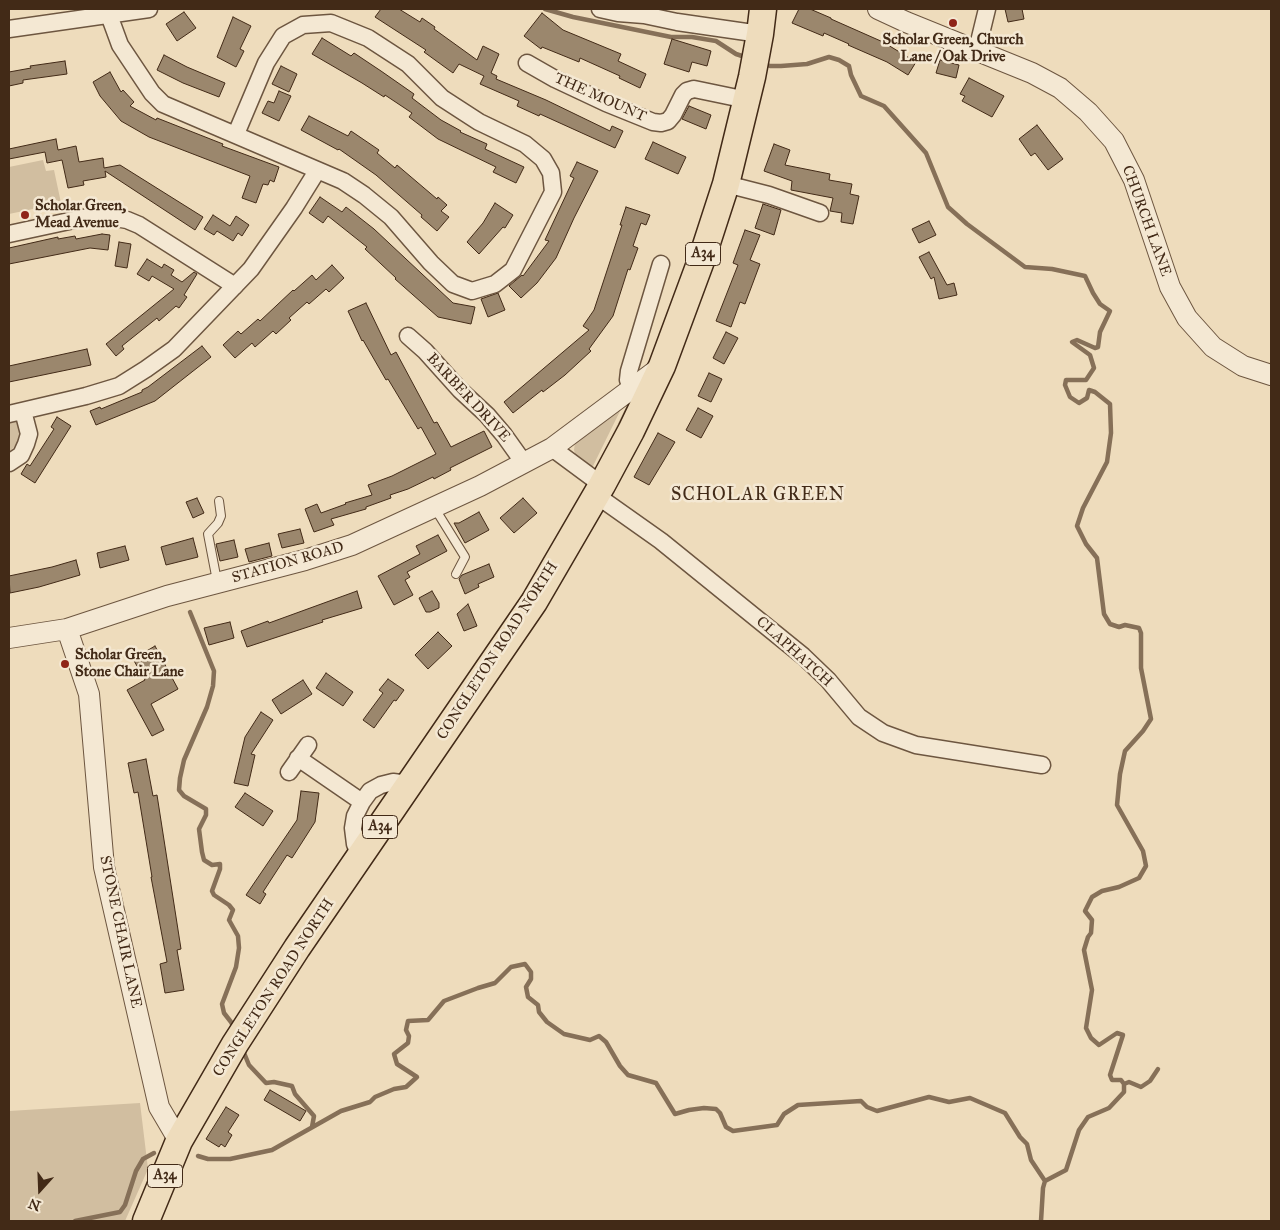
<!DOCTYPE html>
<html>
<head>
<meta charset="utf-8">
<style>
  body { margin:0 }
  #map { position:relative; width:1280px; height:1230px; overflow:hidden; background:#eedcbc; font-family:"IM FELL Great Primer",serif }
  canvas { display:block }
  .frame { position:absolute; inset:0; border:10px solid #422a17; pointer-events:none }
  .north { position:absolute; left:15px; top:1165px; width:50px; height:50px; -webkit-text-stroke:4px #f4e8d3; paint-order:stroke; rotate:200deg; font-size:14px; font-weight:700; line-height:20px; text-align:center; color:#422a17 }
  .north::after { content:''; display:block; margin:auto; width:18px; height:22px; background:#422a17; clip-path:polygon(50% 0,100% 100%,50% 72%,0 100%) }
</style>
</head>
<body>
<div id="map">
<canvas width="1280" height="1230"></canvas>
<div class="frame"></div>
<div class="north">N</div>
</div>
<script>
const context = document.querySelector('canvas').getContext('2d');
context.lineJoin = 'round';
function fill(path, color) {
  context.fillStyle = color;
  context.fill(path, 'evenodd');
}
function poly(rows) {
  const path = new Path2D();
  for (const r of rows) {
    path.moveTo(r[0], r[1]);
    for (let i = 2; i < r.length; i += 2) path.lineTo(r[i], r[i + 1]);
  }
  return path;
}
function trace(path, color, width, dash) {
  context.strokeStyle = color;
  context.lineWidth = width;
  context.lineCap = dash ? 'butt' : 'round';
  context.setLineDash(dash || []);
  context.stroke(path);
}
function label(font, color, halo, rows, align = 'center') {
  context.font = font + ' "IM FELL Great Primer",serif';
  context.lineWidth = 5;
  context.setLineDash([]);
  context.textBaseline = 'middle';
  context.strokeStyle = halo;
  context.fillStyle = color;
  for (const [text, x, y, turn = 0] of rows) {
    context.save();
    context.translate(x, y);
    context.rotate((+turn || 0) * Math.PI / 180);
    context.textAlign = isNaN(turn) ? turn : align;
    if (halo) context.strokeText(text, 0, 0);
    context.fillText(text, 0, 0);
    context.restore();
  }
}
fill(poly([
  [43,160,46,171,54,170,61,203,9,214,9,167],
  [623,405,592,468,576,457,574,450,575,442],
  [627,405,628,407,598,469,596,468],
  [18,416,22,432,19,441,9,453,9,418],
  [140,1103,148,1169,125,1221,9,1221,9,1111]
]), '#d1bea0');
trace(poly([
  [545,9,573,17,671,37,692,37,716,41,736,54,748,58],
  [762,63,770,66,781,66,807,64,829,57,839,60,849,66,851,75,861,96,884,106,926,153,948,207,957,215,967,224,1025,267,1052,269,1085,276,1093,293,1100,304,1110,311,1100,332,1098,347,1095,348,1077,340,1072,342,1090,355,1094,368,1086,380,1066,380,1065,385,1070,397,1079,403,1087,398,1089,390,1095,392,1110,404,1111,433,1107,462,1083,508,1077,526,1086,544,1097,558,1104,614,1110,624,1119,627,1125,625,1139,628,1141,633,1141,668,1151,719,1143,731,1125,751,1120,774,1117,805,1143,851,1146,866,1139,878,1119,887,1102,891,1092,897,1085,911,1092,920,1091,933,1088,937,1084,950,1092,990,1086,1028,1091,1038,1099,1045,1117,1033,1123,1035,1110,1075,1112,1080,1121,1080,1124,1084,1124,1092,1109,1108,1088,1117,1079,1130,1066,1170,1045,1181,1043,1188,1041,1221],
  [190,612,214,671,213,686,207,707,184,760,180,778,179,790,184,796,206,809,206,815,199,829,202,852,204,860,212,865,220,864,220,869,212,891,214,895,229,905,233,910,229,920,238,936,239,948,236,967,222,1004,224,1013,231,1022,235,1030],
  [242,1048,249,1065,266,1083,274,1082,292,1086,295,1094,314,1116,312,1127],
  [1124,1084,1129,1082,1141,1087,1150,1081,1158,1069],
  [198,1156,208,1159,230,1159,272,1150,341,1111,370,1102,375,1097,394,1089,406,1087,417,1077,397,1064,394,1054,408,1043,409,1036,406,1030,408,1021,428,1020,444,1001,478,988,495,983,511,967,525,964,531,972,531,979,526,987,528,997,538,1005,539,1012,547,1022,564,1034,590,1040,599,1036,606,1042,620,1066,628,1075,656,1083,675,1114,689,1110,704,1108,716,1109,720,1113,726,1127,733,1131,777,1125,784,1114,798,1105,861,1101,867,1107,877,1111,929,1097,949,1102,970,1098,1005,1113,1020,1137,1027,1144,1031,1160,1045,1181],
  [75,1221,120,1212,125,1205,136,1171,143,1159,154,1153]
]), '#867058', 4.5);
const building = poly([
  [381,9,399,9,420,22,422,18,435,27,434,29,477,60,483,46,499,54,491,73,497,76,496,79,546,100,610,131,612,126,623,131,615,148,540,114,539,116,517,106,519,101,480,84,484,76,459,64,453,73,424,52,426,50,375,17,381,9],
  [799,9,810,9,831,18,831,19,883,42,916,62,908,75,887,62,848,45,849,44,824,33,823,36,792,23,799,9],
  [1005,9,1022,9,1024,19,1008,22,1005,9],
  [184,12,196,28,177,41,166,24,184,12],
  [542,13,563,30,621,54,618,61,646,74,640,88,619,78,620,76,580,58,579,62,542,47,541,49,524,36,542,13],
  [233,17,251,26,240,49,244,51,236,67,217,57,233,17],
  [322,38,351,56,354,53,381,71,414,94,412,98,441,120,461,131,460,132,487,144,485,149,524,167,516,183,493,172,496,167,438,139,409,117,412,113,385,95,384,97,362,83,312,54,322,38],
  [672,39,711,51,707,66,692,62,689,72,664,64,672,39],
  [164,55,187,67,225,83,219,97,183,83,157,70,164,55],
  [940,60,959,65,956,78,936,73,940,60],
  [65,61,67,74,23,80,23,83,9,86,9,72,31,68,30,66,65,61],
  [281,66,297,74,289,92,272,84,281,66],
  [110,72,121,92,123,90,134,102,130,106,156,120,157,118,223,144,222,146,279,167,274,182,270,180,268,185,263,184,256,203,242,198,250,176,149,137,121,121,100,96,93,82,110,72],
  [969,78,1004,96,992,117,962,101,965,96,960,94,969,78],
  [279,91,291,96,279,121,262,113,268,101,274,103,279,91],
  [689,106,711,115,706,129,682,119,689,106],
  [309,116,348,136,351,131,379,150,377,153,395,168,397,165,437,199,438,197,447,205,441,211,449,217,437,231,421,217,422,215,376,175,339,149,338,150,301,130,309,116],
  [1037,125,1063,159,1048,170,1035,153,1031,156,1019,139,1037,125],
  [56,139,58,150,76,146,79,162,103,158,104,168,120,165,203,217,195,230,105,171,106,177,83,181,84,185,68,188,62,160,47,163,45,152,9,159,9,149,56,139],
  [653,142,686,157,678,174,645,159,653,142],
  [774,144,790,150,785,165,830,174,829,180,852,184,850,194,859,196,853,224,841,222,842,213,830,211,833,198,791,190,792,181,764,171,774,144],
  [577,162,598,171,574,218,556,258,537,283,521,298,509,286,522,275,523,276,549,241,545,240,574,178,570,176,577,162],
  [320,197,342,212,346,207,374,229,453,303,475,307,471,324,438,317,395,279,396,278,365,249,367,247,328,216,323,223,309,213,320,197],
  [495,203,513,215,505,228,503,227,479,254,467,242,483,223,495,203],
  [763,204,781,210,774,235,755,228,763,204],
  [626,207,650,215,646,225,641,223,633,246,638,248,630,270,628,269,613,316,589,349,591,351,565,375,543,392,542,390,513,413,504,402,589,330,583,326,594,310,622,225,620,225,626,207],
  [213,215,230,226,236,216,249,225,242,236,238,233,233,241,217,231,214,235,204,229,213,215],
  [929,221,936,235,919,243,912,229,929,221],
  [745,230,760,235,750,260,760,264,745,304,740,302,731,327,716,321,738,265,733,263,745,230],
  [102,234,110,235,108,250,90,248,9,264,9,248,58,237,58,239,75,236,76,239,102,234],
  [119,242,131,244,127,268,115,266,119,242],
  [929,252,947,285,954,283,957,295,939,299,934,277,931,279,919,257,929,252],
  [147,259,162,268,164,264,174,270,171,275,182,282,194,272,197,274,184,295,187,297,179,308,176,306,159,321,157,318,122,346,124,349,116,356,106,344,174,289,152,276,149,281,137,274,147,259],
  [332,265,344,278,329,292,326,289,309,304,307,302,289,318,291,320,276,334,273,331,255,347,252,343,235,358,223,345,238,331,241,334,258,319,260,321,293,290,294,291,312,275,316,280,332,265],
  [498,293,505,310,488,317,481,299,498,293],
  [366,303,391,355,396,352,434,423,437,422,451,447,484,431,492,447,450,468,451,470,434,479,433,477,408,489,390,495,391,498,366,507,366,509,331,519,334,525,314,532,305,509,317,504,321,513,346,504,345,503,372,495,368,485,392,476,436,454,421,427,418,429,388,379,386,380,363,340,362,341,348,311,366,303],
  [726,332,738,338,724,364,713,358,726,332],
  [202,346,211,357,155,401,96,425,90,411,100,407,101,409,142,392,142,390,148,387,202,346],
  [87,349,91,365,9,382,9,366,87,349],
  [709,373,722,379,711,402,698,396,709,373],
  [698,408,713,416,701,438,686,430,698,408],
  [57,417,71,426,35,483,21,474,27,464,30,466,54,429,51,427,57,417],
  [658,433,675,442,649,485,634,477,658,433],
  [197,498,204,513,193,518,186,502,197,498],
  [523,498,537,513,514,533,500,518,523,498],
  [479,512,489,530,465,543,454,523,459,523,479,512],
  [300,529,304,543,282,548,278,534,300,529],
  [438,535,447,551,407,572,410,577,405,580,413,595,394,605,378,576,420,554,416,546,438,535],
  [193,538,198,557,166,565,161,547,193,538],
  [234,540,238,557,220,561,216,544,234,540],
  [269,543,272,556,249,562,245,549,269,543],
  [125,546,129,560,100,568,97,553,125,546],
  [76,560,80,575,39,587,10,593,9,576,52,567,76,560],
  [489,564,494,577,478,584,479,587,465,594,459,579,462,575,489,564],
  [357,591,362,608,322,620,323,622,247,647,241,631,268,621,269,623,357,591],
  [432,591,439,603,439,608,430,612,426,612,419,598,432,591],
  [468,604,477,626,464,631,457,614,468,604],
  [230,622,234,638,209,645,204,628,230,622],
  [438,632,452,646,428,669,415,655,438,632],
  [155,646,178,689,151,704,164,730,152,736,127,690,145,680,133,659,155,646],
  [326,673,353,692,343,706,316,688,326,673],
  [388,679,404,690,396,701,394,700,374,728,363,720,383,693,379,690,388,679],
  [303,680,312,694,281,714,272,700,303,680],
  [261,712,273,720,251,754,255,755,248,786,234,783,245,737,261,712],
  [146,759,153,796,157,795,181,949,177,950,184,990,165,993,160,964,167,962,151,877,152,877,138,792,134,793,128,763,146,759],
  [301,791,319,793,315,822,292,858,287,855,263,892,266,894,260,904,246,895,297,820,301,791],
  [245,793,273,811,263,826,235,807,245,793],
  [270,1090,306,1111,300,1121,264,1100,270,1090],
  [226,1107,239,1115,228,1132,232,1135,225,1147,221,1144,219,1147,206,1139,226,1107]
]);
fill(building, '#9b876d');
trace(building, '#422a17', 1);
const service = poly([
  [434,507,465,557,456,574],
  [217,581,208,534,218,523,221,516,219,501]
]);
const minor = poly([
  [600,9,618,13,644,15,677,22,760,34],
  [109,15,120,45,152,93,163,104,343,181,364,195,391,217,431,263,453,284,472,291,495,284,513,270,553,192,551,173,543,159,525,144,479,122,442,98,408,64,368,38,331,23,303,25,283,36,266,63,236,134],
  [9,29,149,9],
  [977,50,987,9],
  [527,63,555,79,606,103,653,122,661,123,668,121,673,115,683,95,687,91,694,89,747,100],
  [726,184,769,195,820,213],
  [9,234,97,215,127,220,139,225,235,286],
  [408,336,425,351,460,390,487,415,504,435,524,463],
  [632,388,628,380,629,371,661,264],
  [9,414,86,396,119,386,146,369,174,349,251,269,294,208,317,171],
  [552,448,602,485],
  [9,463,21,455,26,444,29,434,23,411],
  [596,495,661,541,803,656,828,680,859,717,883,733,916,745,1042,765],
  [298,758,362,802],
  [289,772,308,745],
  [360,856,355,844,353,828,355,816,362,802,370,791,381,785,393,782,409,784]
]);
const tertiary = poly([
  [878,9,906,22,1032,73,1060,88,1088,112,1114,141,1134,180,1170,287,1187,318,1213,347,1243,366,1271,375],
  [67,629,89,694,104,867,159,1107,179,1141],
  [9,638,67,629,167,596,305,560,352,545,480,486,552,448,662,366]
]);
const trunk = poly([
  [146,1221,179,1141,235,1044,297,948,534,602,602,485,631,431,662,366,702,258,726,184,752,77,760,34,763,9]
]);
trace(service, '#6d5640', 10);
trace(minor, '#6d5640', 19);
trace(tertiary, '#6d5640', 22);
trace(trunk, '#422a17', 29);
trace(service, '#f4e8d3', 8);
trace(minor, '#f4e8d3', 16);
trace(tertiary, '#f4e8d3', 20);
trace(trunk, '#eedcbc', 26);
for (const [x, y, r, color] of [
  [953,23,5,"#8f2418"],
  [25,215,5,"#8f2418"],
  [65,664,5,"#8f2418"]
]) {
  const dot = new Path2D();
  dot.arc(x, y, r, 0, 2 * Math.PI);
  context.fillStyle = color;
  context.fill(dot);
  trace(dot, '#f4e8d3', 2);
}
for (const [x, y, w] of [
  [703,254,35],
  [380,827,35],
  [165,1176,35]
]) {
  const box = new Path2D();
  box.roundRect(x - w / 2, y - 11.5, w, 23, 4);
  context.fillStyle = '#f4e8d3';
  context.fill(box);
  trace(box, '#422a17', 1);
}
label('bold 14px', '#422a17', null, [
  ["A34",703,254],
  ["A34",380,827],
  ["A34",165,1176]
]);
label('bold 15px', '#422a17', '#f4e8d3', [
  ["Scholar Green, Church",953,40,"center"],
  ["Lane / Oak Drive",953,57,"center"],
  ["Scholar Green,",35,206],
  ["Mead Avenue",35,223],
  ["Scholar Green,",75,655],
  ["Stone Chair Lane",75,672]
], 'left');
label('15px', '#422a17', '#f4e8d3', [
  ["THE MOUNT",600,98,24],
  ["CHURCH LANE",1146,221,70],
  ["BARBER DRIVE",468,398,47],
  ["STATION ROAD",288,563,-16],
  ["CONGLETON ROAD NORTH",498,651,-57],
  ["CLAPHATCH",794,652,42],
  ["STONE CHAIR LANE",120,932,78],
  ["CONGLETON ROAD NORTH",274,988,-57]
]);
context.letterSpacing = '1px';
label('18px', '#422a17', '#f4e8d3', [
  ["SCHOLAR GREEN",758,496]
]);
context.letterSpacing = '0px';
</script>
</body>
</html>
